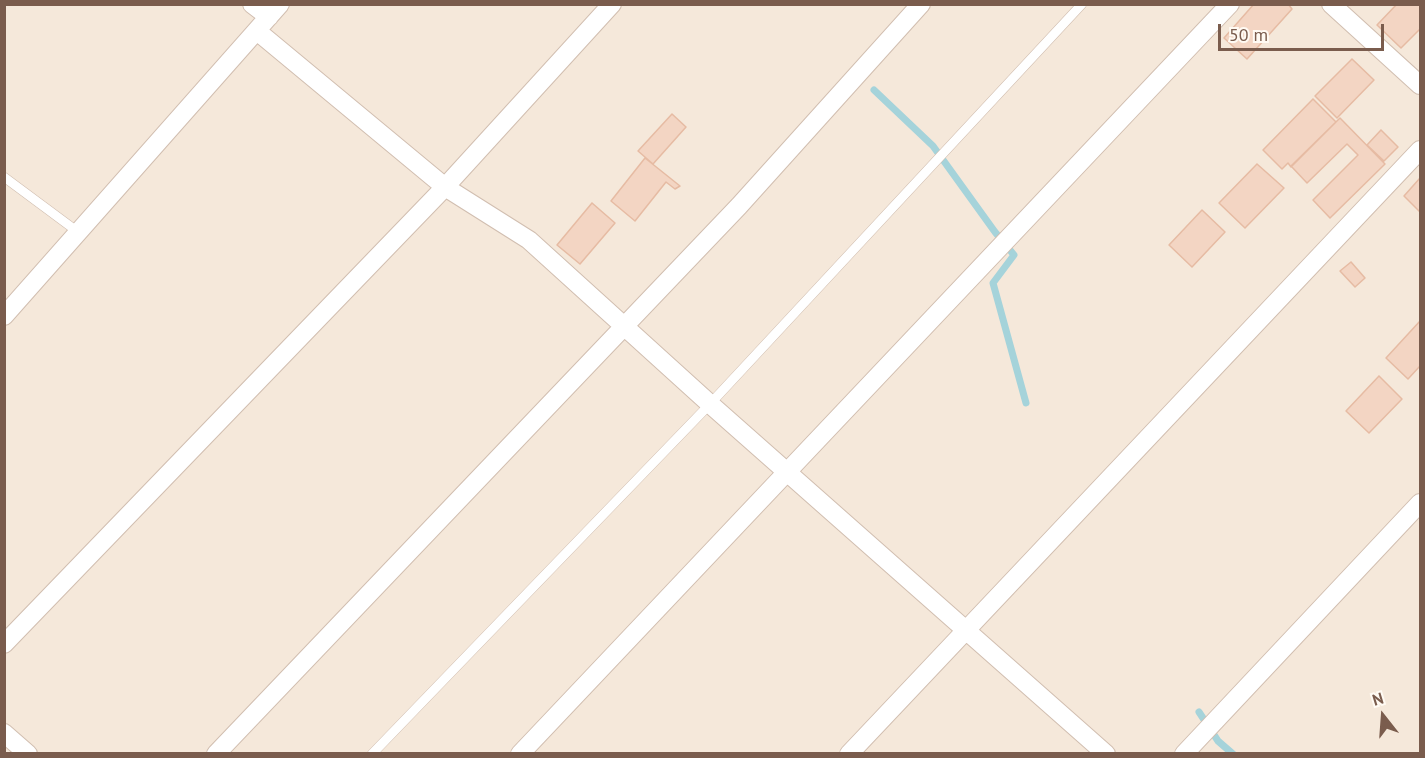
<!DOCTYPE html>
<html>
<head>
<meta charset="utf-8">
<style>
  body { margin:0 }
  #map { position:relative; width:1425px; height:758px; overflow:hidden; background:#fdf6ec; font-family:"PT Sans",sans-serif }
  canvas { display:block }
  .frame { position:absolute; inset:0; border:6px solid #7a5c4d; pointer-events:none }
  .north { position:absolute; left:1353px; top:686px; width:60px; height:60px; -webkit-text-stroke:4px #fffaf3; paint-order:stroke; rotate:343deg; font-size:16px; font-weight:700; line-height:24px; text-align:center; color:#7a5c4d }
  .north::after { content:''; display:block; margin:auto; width:21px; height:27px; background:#7a5c4d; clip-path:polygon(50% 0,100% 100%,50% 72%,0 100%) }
  .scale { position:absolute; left:1218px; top:24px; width:166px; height:27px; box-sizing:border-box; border:3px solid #7a5c4d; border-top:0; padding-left:8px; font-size:18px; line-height:21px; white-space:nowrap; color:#7a5c4d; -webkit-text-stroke:4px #fffaf3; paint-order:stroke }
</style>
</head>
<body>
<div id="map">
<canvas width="1425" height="758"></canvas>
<div class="frame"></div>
<div class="north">N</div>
<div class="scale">50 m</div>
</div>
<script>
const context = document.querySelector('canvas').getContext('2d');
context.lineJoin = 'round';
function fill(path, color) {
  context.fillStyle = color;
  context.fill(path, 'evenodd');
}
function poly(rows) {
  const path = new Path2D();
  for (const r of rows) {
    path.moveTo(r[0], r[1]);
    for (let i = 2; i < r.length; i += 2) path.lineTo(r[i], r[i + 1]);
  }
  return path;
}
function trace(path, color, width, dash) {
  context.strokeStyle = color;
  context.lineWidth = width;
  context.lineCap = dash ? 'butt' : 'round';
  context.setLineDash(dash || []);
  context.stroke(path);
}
fill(poly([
  [5,5,1420,5,1420,753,5,753]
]), '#f5e8da');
trace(poly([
  [874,90,933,146,995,232,1014,255,993,283,1026,403],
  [1199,712,1218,741,1233,754]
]), '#a5d3da', 7);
const building = poly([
  [1254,4,1288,4,1292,9,1247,59,1224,38,1254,4],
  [1397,4,1420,4,1420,29,1401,48,1377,25,1397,4],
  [1352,59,1374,80,1337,118,1315,96,1352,59],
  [1313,99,1336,122,1291,167,1288,163,1282,169,1263,150,1313,99],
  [672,114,686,127,653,164,638,151,672,114],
  [1340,118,1385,164,1330,218,1313,200,1358,155,1347,144,1307,183,1291,166,1340,118],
  [1381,130,1398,147,1384,161,1367,145,1381,130],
  [645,158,680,186,675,189,666,182,635,221,611,201,645,158],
  [1257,164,1284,188,1245,228,1219,203,1257,164],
  [1420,178,1420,212,1404,196,1420,178],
  [592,203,615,223,580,264,557,245,592,203],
  [1202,210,1225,232,1192,267,1169,245,1202,210],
  [1351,262,1365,278,1355,287,1340,271,1351,262],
  [1420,321,1420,366,1408,379,1386,358,1420,321],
  [1379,376,1402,399,1369,433,1346,411,1379,376]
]);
fill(building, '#f3d5c3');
trace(building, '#e6bba3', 1.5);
const lane = poly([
  [4,177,78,232],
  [372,754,710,404,1082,4]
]);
const street = poly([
  [252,4,269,17],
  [1331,4,1420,85],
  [257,31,445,187,529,240,710,404,1106,754],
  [4,316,280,4],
  [4,644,445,187,612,4],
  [4,733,28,754],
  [216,754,739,206,921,4],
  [520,754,1230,4],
  [849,754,1420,150],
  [1184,754,1420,503]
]);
trace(lane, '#d1beb0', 10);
trace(street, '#d1beb0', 20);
trace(lane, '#fff', 9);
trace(street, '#fff', 18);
</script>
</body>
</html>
